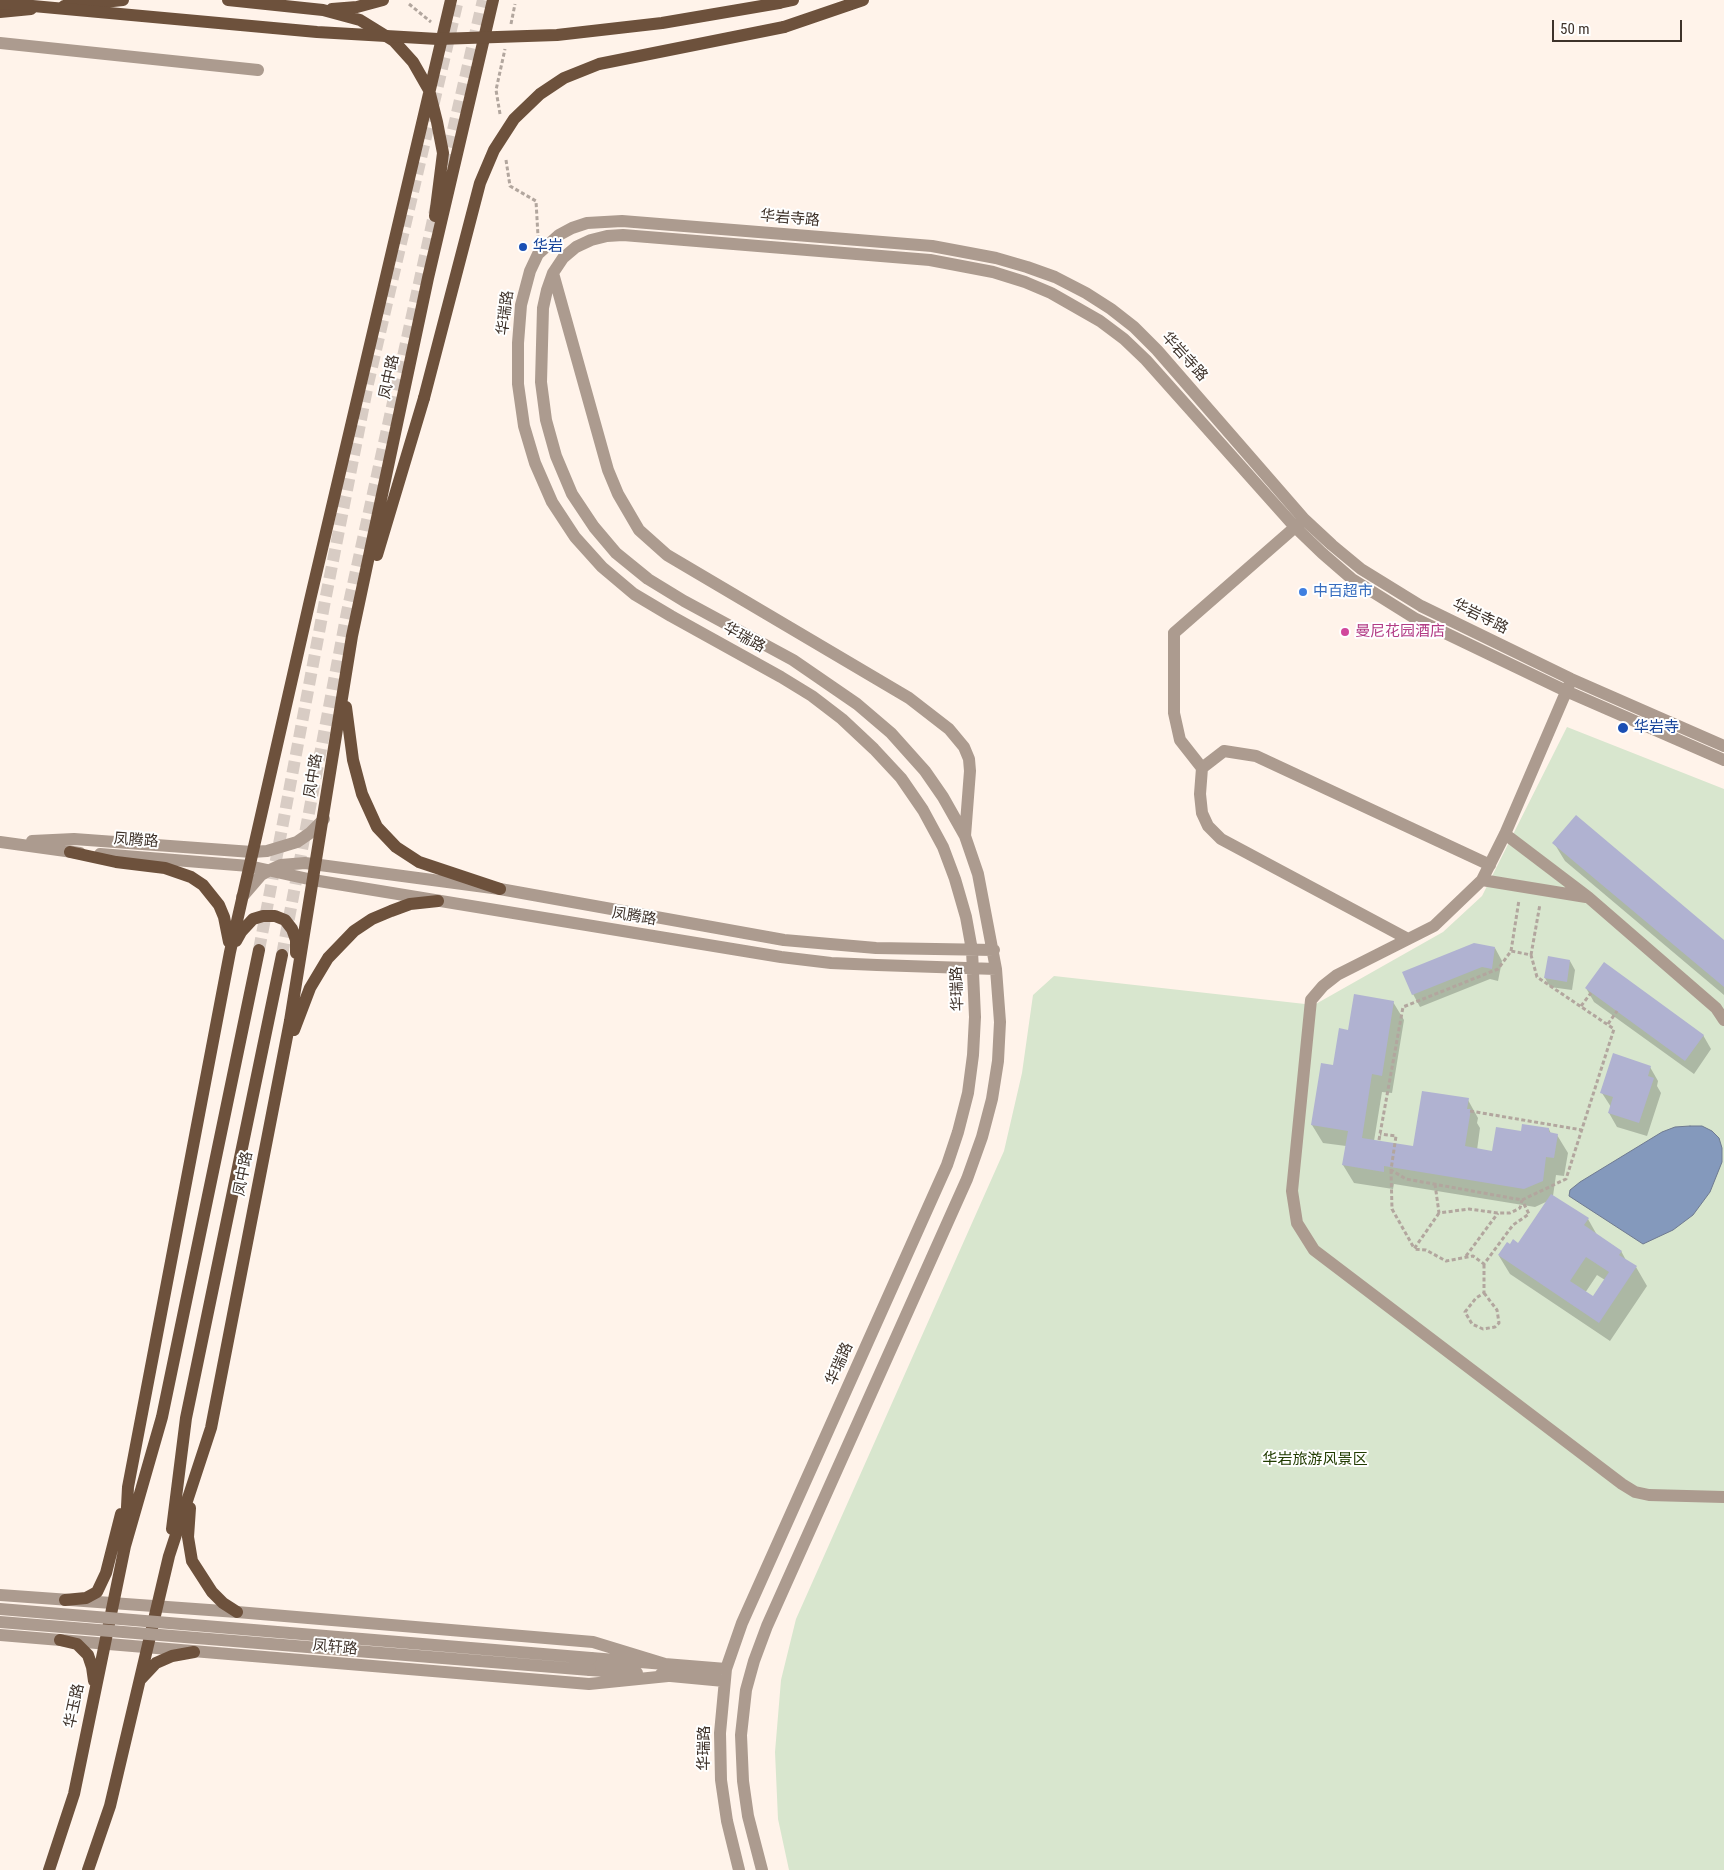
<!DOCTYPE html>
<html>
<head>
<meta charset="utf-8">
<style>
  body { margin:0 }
  #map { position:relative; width:1724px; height:1870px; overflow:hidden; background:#fff3ea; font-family:"Roboto Condensed",sans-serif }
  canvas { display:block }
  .scale { position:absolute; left:1552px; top:20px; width:130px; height:22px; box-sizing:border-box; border:2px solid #3e322a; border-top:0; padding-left:6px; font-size:15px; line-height:18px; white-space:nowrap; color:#3e322a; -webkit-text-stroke:4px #fff; paint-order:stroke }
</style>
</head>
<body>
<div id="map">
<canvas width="1724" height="1870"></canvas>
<div class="scale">50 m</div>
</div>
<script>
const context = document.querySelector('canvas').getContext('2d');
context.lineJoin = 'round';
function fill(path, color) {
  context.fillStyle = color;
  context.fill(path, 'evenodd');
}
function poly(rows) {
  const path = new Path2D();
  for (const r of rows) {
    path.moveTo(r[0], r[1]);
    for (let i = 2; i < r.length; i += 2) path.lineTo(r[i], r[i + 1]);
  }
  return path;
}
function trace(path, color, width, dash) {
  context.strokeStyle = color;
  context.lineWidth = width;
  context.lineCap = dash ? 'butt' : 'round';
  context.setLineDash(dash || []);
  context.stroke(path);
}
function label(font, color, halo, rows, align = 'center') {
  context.font = font + ' "Roboto Condensed","Noto Sans SC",sans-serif';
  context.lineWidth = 4;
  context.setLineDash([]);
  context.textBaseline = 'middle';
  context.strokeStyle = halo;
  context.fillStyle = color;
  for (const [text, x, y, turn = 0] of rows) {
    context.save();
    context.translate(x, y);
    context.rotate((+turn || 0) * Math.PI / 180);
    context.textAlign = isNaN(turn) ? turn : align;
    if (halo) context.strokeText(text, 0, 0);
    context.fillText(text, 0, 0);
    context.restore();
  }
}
fill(poly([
  [1567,727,1724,789,1724,1870,789,1870,778,1819,775,1752,781,1680,796,1619,1004,1151,1022,1073,1033,995,1054,976,1314,1005,1443,932,1482,896]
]), '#d8e6ce');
const water = poly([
  [1690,1126,1702,1126,1712,1131,1719,1138,1722,1148,1722,1162,1710,1192,1693,1215,1673,1230,1643,1244,1569,1196,1570,1190,1580,1182,1662,1132,1675,1127,1690,1126]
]);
fill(water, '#8499bc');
trace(water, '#6f7a90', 1);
fill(poly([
  [1554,843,1724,942,1724,995,1565,861],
  [1495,948,1502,961,1498,981,1490,979,1420,1007,1413,994],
  [1570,961,1575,970,1572,990,1550,987,1545,978],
  [1586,988,1703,1035,1711,1049,1694,1074,1594,1002],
  [1393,1002,1404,1020,1392,1093,1382,1092,1374,1141,1414,1147,1468,1100,1478,1118,1477,1123,1480,1128,1477,1150,1493,1152,1522,1133,1549,1129,1551,1134,1557,1135,1568,1153,1564,1176,1556,1175,1553,1196,1588,1219,1597,1235,1621,1251,1627,1262,1636,1267,1647,1286,1610,1341,1510,1274,1499,1256,1511,1245,1519,1244,1548,1201,1535,1207,1394,1184,1393,1189,1354,1183,1343,1165,1346,1146,1323,1143,1312,1125,1334,1067,1349,1031],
  [1597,1275,1605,1280,1593,1298,1585,1293],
  [1650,1067,1658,1081,1657,1086,1661,1093,1647,1136,1617,1127,1609,1113,1611,1107,1602,1093]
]), '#0003');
fill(poly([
  [1576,815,1724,940,1724,987,1552,843],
  [1474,943,1495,947,1492,969,1482,967,1412,995,1402,972],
  [1548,956,1570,960,1567,982,1544,978],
  [1604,962,1704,1035,1685,1061,1585,988],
  [1354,994,1394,1001,1382,1076,1372,1074,1362,1138,1413,1146,1422,1091,1469,1098,1467,1109,1471,1109,1465,1146,1492,1151,1496,1127,1521,1131,1522,1124,1549,1128,1549,1132,1558,1134,1554,1158,1546,1157,1543,1181,1524,1189,1384,1166,1384,1172,1342,1165,1348,1131,1311,1125,1321,1063,1333,1065,1339,1028,1348,1030],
  [1613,1053,1651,1066,1648,1076,1654,1078,1639,1123,1608,1113,1613,1097,1600,1093],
  [1551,1194,1589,1218,1584,1225,1622,1251,1619,1255,1637,1266,1599,1323,1498,1255,1507,1242,1510,1244,1513,1239,1518,1243],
  [1586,1257,1609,1272,1593,1296,1570,1281]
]), '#b0b2d1');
trace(poly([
  [445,165,483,0],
  [259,950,324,606,368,384,458,0],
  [282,955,347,612,436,206]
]), '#d8ccc4', 12, [12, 6]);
trace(poly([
  [409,4,431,22],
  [511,24,515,4],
  [500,114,496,90,505,49],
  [506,160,510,186,536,201,538,236],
  [1511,951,1519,900],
  [1531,955,1540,904],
  [1581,1006,1591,993],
  [1608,1024,1617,1011],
  [1470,1111,1582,1130],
  [1379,1140,1380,1134,1403,1007,1498,969,1511,951,1531,955,1537,977,1614,1029,1566,1179,1522,1200,1406,1179,1391,1170,1396,1136,1380,1134],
  [1391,1170,1392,1209,1414,1248],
  [1435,1184,1439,1213,1469,1209,1498,1213,1510,1213,1520,1208,1522,1200],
  [1439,1213,1414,1249,1426,1250,1446,1261,1473,1256,1484,1264,1513,1225,1529,1214,1522,1200],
  [1466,1256,1498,1213],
  [1484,1293,1497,1310,1499,1323,1495,1327,1483,1329,1472,1324,1465,1312,1476,1298,1484,1293,1484,1264]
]), '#b2a69e', 3, [4, 2.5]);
trace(poly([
  [0,43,258,70],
  [553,273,608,470,618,494,639,530,667,555,909,698,949,729,964,747,969,759,970,771,965,836],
  [1301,522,1174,633,1174,713,1180,740,1202,768,1200,794,1202,813,1208,826,1221,839,1408,939],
  [1569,685,1505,834,1482,880,1434,926,1337,975,1323,986,1311,1000,1292,1191,1297,1223,1314,1250,1622,1484,1635,1492,1649,1495,1724,1497],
  [1202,768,1224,751,1256,756,1490,865],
  [1505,834,1588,897,1716,1008,1724,1020],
  [32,841,74,839,252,852,267,851,297,842,310,833,324,819],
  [0,842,80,853],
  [100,854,249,866,313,880,781,957,831,963,877,965,996,969],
  [1482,880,1586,897],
  [242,897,261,875,270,870,281,865,305,863,500,889,784,940,876,948,994,950],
  [0,1595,237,1612,593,1642,665,1664],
  [0,1635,589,1684,668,1676],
  [591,1658,726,1669],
  [590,1670,637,1673],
  [660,1675,724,1681],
  [739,1870,727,1821,721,1780,720,1733,726,1669,742,1623,947,1165,958,1132,968,1093,973,1055,975,1017,972,950,966,917,955,879,943,847,923,810,901,778,874,749,842,719,812,696,781,677,671,616,634,594,602,567,575,537,552,502,535,463,524,426,518,384,518,343,521,305,530,271,538,254,559,235,572,228,587,223,622,221,932,246,996,258,1027,267,1055,277,1086,293,1111,309,1134,327,1157,350,1304,519,1332,545,1361,569,1421,606,1571,679,1724,746],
  [762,1870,748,1816,743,1781,741,1735,746,1690,754,1661,767,1626,967,1179,982,1137,992,1099,998,1061,1000,1022,996,969,978,874,965,836,943,797,925,771,891,733,857,704,793,660,684,601,648,579,616,553,594,527,572,494,556,456,546,420,541,382,543,308,547,290,553,273,563,258,576,247,591,240,607,236,623,235,930,260,993,272,1025,282,1051,293,1100,321,1124,339,1146,360,1295,527,1322,553,1352,579,1416,619,1566,691,1724,760]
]), '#ac9b8f', 12);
trace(poly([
  [228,0,323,10,360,20,394,41,413,62,429,90,437,122,443,153,435,216],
  [779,3,793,0],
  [64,6,123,0],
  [332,9,357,7,383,0],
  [0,12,31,9],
  [784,27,863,0],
  [377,555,424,398],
  [346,707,353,760,362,794,377,827,396,847,419,862,500,889],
  [70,852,116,862,165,868,191,877,203,885,219,905,224,917,229,942],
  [236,941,241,932,253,919,263,916,275,916,285,920,292,929,296,940,296,953],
  [294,1030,310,988,328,958,354,931,372,919,391,911,410,904,438,901],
  [190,1508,188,1537,192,1561,212,1592,223,1603,237,1612],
  [172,1529,186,1418,282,955],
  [125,1546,128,1487,230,952,310,600,451,0],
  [65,1600,86,1598,97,1592,106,1573,121,1514],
  [60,1640,77,1644,88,1655,92,1667,94,1681],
  [141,1679,156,1663,172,1656,194,1652],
  [49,1870,74,1794,125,1546,162,1417,259,950],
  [88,1870,110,1806,169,1556,211,1428,290,1021,352,636,428,278,493,0]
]), '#6d513c', 12);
trace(poly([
  [0,1609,591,1658],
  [0,1622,590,1670]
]), '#ac9b8f', 12);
trace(poly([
  [0,3,317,32,438,39,557,35,662,23,779,3],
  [424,398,480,183,494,150,514,119,540,94,564,78,599,64,784,27]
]), '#6d513c', 12);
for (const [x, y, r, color] of [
  [523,247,5,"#1a4fb4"],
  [1303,592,5,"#3f7fe0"],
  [1345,632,5,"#d1479c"],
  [1623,728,6,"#1a4fb4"]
]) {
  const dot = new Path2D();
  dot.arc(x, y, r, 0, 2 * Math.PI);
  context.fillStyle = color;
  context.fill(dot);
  trace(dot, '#fff', 2);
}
label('15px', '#3e322a', '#fff', [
  ["华岩寺路",790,219,5],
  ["华瑞路",506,313,-83],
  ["华岩寺路",1184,357,48],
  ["凤中路",390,377,-78],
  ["华岩寺路",1480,617,26],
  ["华瑞路",744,638,29],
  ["凤中路",314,776,-81],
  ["凤腾路",136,841,4],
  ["凤腾路",634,917,9],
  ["华瑞路",958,989,-92],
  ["凤中路",244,1174,-79],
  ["华瑞路",840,1364,-66],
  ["凤轩路",335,1648,5],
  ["华玉路",75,1706,-78],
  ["华瑞路",705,1748,-90]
]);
label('15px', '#164399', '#fff', [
  ["华岩",533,247],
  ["华岩寺",1634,728]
], 'left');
label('15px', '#366cbe', '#fff', [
  ["中百超市",1313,592]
], 'left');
label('15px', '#b23c85', '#fff', [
  ["曼尼花园酒店",1355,632]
], 'left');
label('15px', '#213c01', '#fff', [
  ["华岩旅游风景区",1315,1460]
]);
</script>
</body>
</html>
